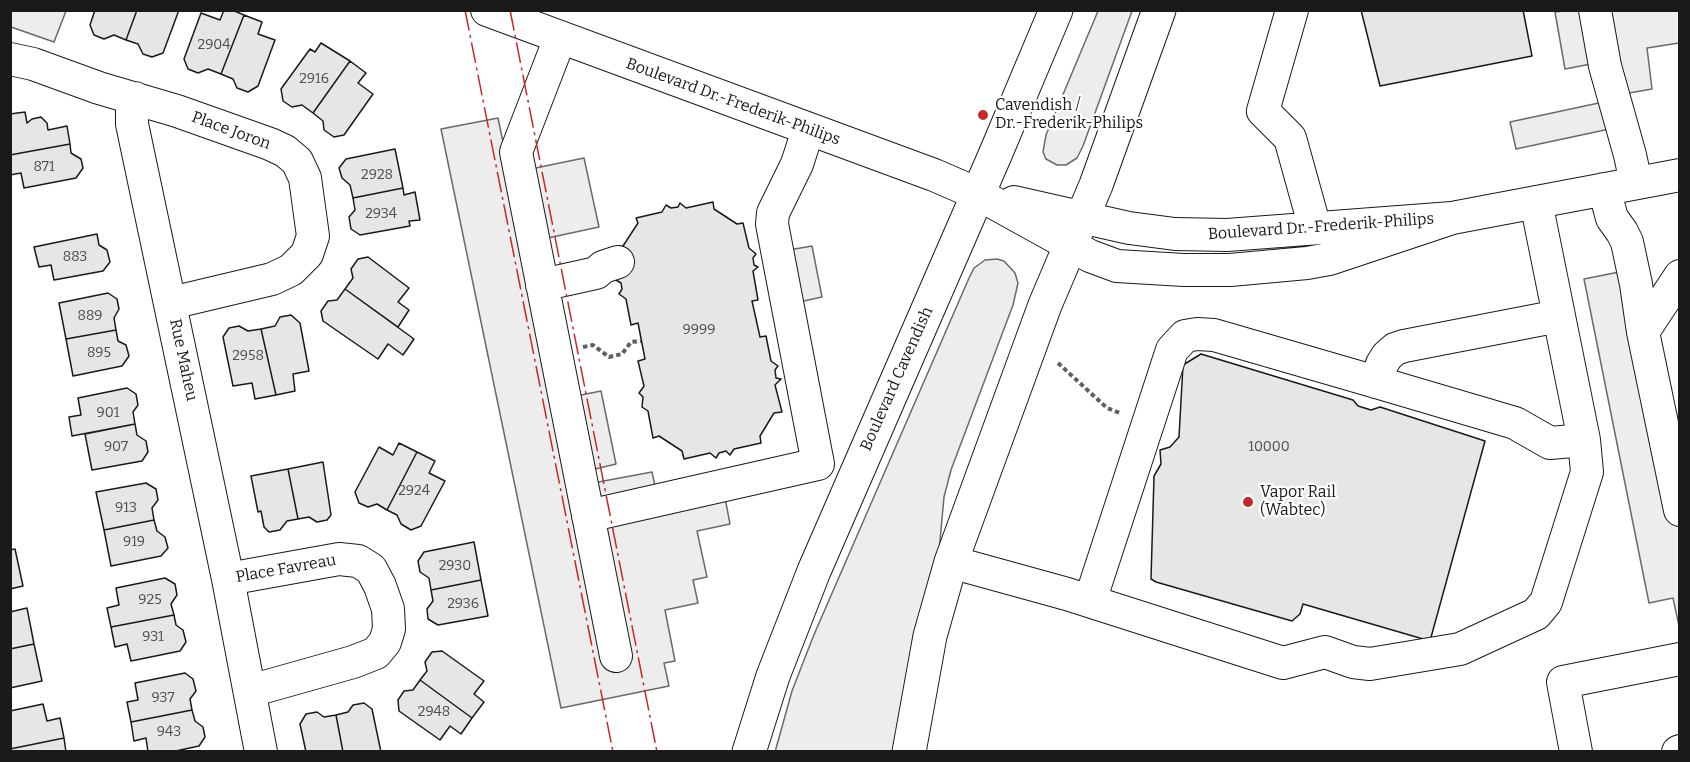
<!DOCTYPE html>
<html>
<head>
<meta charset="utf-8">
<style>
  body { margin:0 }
  #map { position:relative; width:1690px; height:762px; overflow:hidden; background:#fff; font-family:Bitter,serif }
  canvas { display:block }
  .frame { position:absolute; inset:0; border:12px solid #1a1a1a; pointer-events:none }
</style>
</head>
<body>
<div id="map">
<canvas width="1690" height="762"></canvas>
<div class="frame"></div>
</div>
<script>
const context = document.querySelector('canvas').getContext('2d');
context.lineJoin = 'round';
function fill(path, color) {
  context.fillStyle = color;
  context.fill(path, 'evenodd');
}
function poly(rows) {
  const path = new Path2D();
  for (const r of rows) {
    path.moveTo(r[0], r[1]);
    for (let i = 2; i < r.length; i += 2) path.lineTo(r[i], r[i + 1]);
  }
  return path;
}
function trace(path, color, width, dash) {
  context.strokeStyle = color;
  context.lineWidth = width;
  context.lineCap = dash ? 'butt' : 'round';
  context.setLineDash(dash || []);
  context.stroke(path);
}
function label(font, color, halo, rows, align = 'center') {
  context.font = font + ' Bitter,serif';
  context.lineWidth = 4.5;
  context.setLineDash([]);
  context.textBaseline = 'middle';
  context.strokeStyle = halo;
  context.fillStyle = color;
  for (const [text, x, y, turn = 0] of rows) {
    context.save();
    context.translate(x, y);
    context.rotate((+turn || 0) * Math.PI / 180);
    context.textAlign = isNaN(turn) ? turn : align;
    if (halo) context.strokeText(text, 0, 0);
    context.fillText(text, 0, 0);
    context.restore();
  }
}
const built = poly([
  [11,10,66,10,66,11,54,42,11,27,11,10],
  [1572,10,1679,11,1679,43,1647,48,1652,89,1600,98,1591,64,1565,69,1555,12,1572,10],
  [1098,11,1132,11,1083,146,1077,158,1066,165,1057,165,1046,159,1043,152,1046,135,1098,11],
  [1608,101,1614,128,1516,149,1510,122,1608,101],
  [498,118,503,142,514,140,521,171,584,158,599,227,543,239,576,396,601,391,616,464,591,470,593,483,652,472,657,495,722,482,730,524,697,531,707,577,693,580,698,603,665,610,675,661,664,663,669,686,561,708,441,129,498,118],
  [812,246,822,297,799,302,789,250,812,246],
  [997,259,1004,261,1015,273,1018,283,1013,305,951,470,944,497,939,552,893,751,775,752,792,691,813,637,969,278,974,268,985,260,997,259],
  [1629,270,1662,433,1679,429,1679,626,1673,598,1649,603,1584,279,1629,270]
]);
fill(built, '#ededed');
trace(built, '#6a6a6a', 1.5);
const building = poly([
  [95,10,137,10,126,40,114,35,104,39,94,35,90,25,95,10],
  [137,10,179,10,163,53,152,57,143,54,138,44,126,40,137,10],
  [224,10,232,10,244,15,221,74,208,69,198,73,188,69,184,59,201,13,220,20,224,10],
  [1361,10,1523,10,1532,56,1380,86,1361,10],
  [244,15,262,22,258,34,275,40,258,86,248,92,237,88,233,79,221,74,244,15],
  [321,43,350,61,313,113,302,105,292,107,283,101,281,89,310,49,315,52,321,43],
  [350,61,366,73,358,83,373,94,344,135,334,137,324,130,323,121,313,113,350,61],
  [25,112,27,123,32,119,41,117,47,123,48,130,67,126,70,144,10,155,10,114,25,112],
  [70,144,71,153,81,159,83,168,76,178,24,188,21,173,10,175,10,155,70,144],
  [395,149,403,188,353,198,350,185,342,178,339,168,346,159,395,149],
  [403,188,404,195,415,192,420,220,409,221,410,226,360,235,351,229,349,217,355,210,353,198,403,188],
  [713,202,714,209,737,224,743,223,749,248,756,254,753,258,754,265,758,267,753,271,758,300,752,301,760,337,766,336,771,361,778,366,775,370,776,378,781,379,775,385,782,412,774,413,760,436,761,443,734,449,730,455,726,451,719,453,716,458,710,453,684,459,682,451,659,436,653,438,648,411,642,407,643,397,639,393,644,386,638,361,645,359,638,323,631,325,626,299,619,294,622,289,621,283,616,280,620,273,615,248,623,246,638,223,636,218,662,212,666,205,671,208,678,207,680,203,686,208,713,202],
  [97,234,99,245,107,250,110,262,103,271,54,280,51,265,39,267,34,247,97,234],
  [368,257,409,288,398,302,409,310,398,327,345,289,353,278,351,269,358,259,368,257],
  [345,289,414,339,403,355,388,344,378,359,323,321,321,311,328,301,337,300,345,289],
  [108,293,117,299,119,309,114,318,116,330,66,339,59,303,108,293],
  [291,315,300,323,309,371,293,374,295,391,276,395,261,329,275,326,280,317,291,315],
  [239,326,248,331,261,329,276,395,255,399,252,383,233,386,223,337,229,328,239,326],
  [116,330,118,341,126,345,129,356,122,366,73,376,66,339,116,330],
  [1201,354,1353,400,1358,406,1371,410,1380,407,1485,441,1430,641,1303,604,1300,614,1292,621,1156,582,1151,579,1154,476,1161,464,1160,450,1170,447,1179,437,1183,365,1201,354],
  [127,388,136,394,138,405,133,412,135,424,72,436,69,417,81,415,78,398,127,388],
  [135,424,137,435,146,441,148,452,142,461,92,470,85,434,135,424],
  [399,443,417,452,387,510,377,504,368,507,359,503,355,492,379,447,393,455,399,443],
  [417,452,435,461,429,473,445,481,421,526,411,530,401,524,397,515,387,510,417,452],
  [323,462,331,515,327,520,317,522,309,517,298,519,288,469,323,462],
  [288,469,298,519,287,521,280,530,269,532,264,527,261,511,258,512,251,476,288,469],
  [146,483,156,489,158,500,152,508,154,520,104,530,96,492,146,483],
  [154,520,157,531,165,537,168,548,161,556,111,566,104,530,154,520],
  [474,542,481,580,431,590,429,578,420,572,418,561,424,552,474,542],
  [15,549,23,586,10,589,10,550,15,549],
  [165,578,175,584,177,595,171,604,174,615,111,627,107,608,119,605,116,588,165,578],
  [481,580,488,616,438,625,428,619,427,609,433,601,431,590,481,580],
  [27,608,34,644,10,649,10,612,27,608],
  [174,615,176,625,183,630,186,642,180,651,131,661,127,644,115,647,111,627,174,615],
  [34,644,42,681,10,688,10,649,34,644],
  [442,651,484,681,474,694,484,702,472,718,420,680,427,671,425,662,432,652,442,651],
  [185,673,193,679,196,691,190,699,192,710,131,722,127,702,138,700,135,683,185,673],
  [420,680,472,718,461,734,450,726,440,740,399,711,398,700,404,691,413,690,420,680],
  [364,703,372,709,381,752,343,752,336,715,348,712,353,705,364,703],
  [43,704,47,721,60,718,64,738,10,749,10,711,43,704],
  [192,710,195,721,203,727,205,737,199,746,171,752,148,752,146,738,134,741,131,722,192,710],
  [317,712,324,717,336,715,343,752,306,752,300,724,306,714,317,712],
  [64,738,66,752,10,752,10,749,64,738]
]);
fill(building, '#e6e6e6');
trace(building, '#1a1a1a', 1.5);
const minor = poly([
  [487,10,934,175,978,194,1090,256,1117,266,1184,270,1230,270,1307,263,1329,259,1452,218],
  [1292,10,1263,111,1290,138,1315,228],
  [1595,10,1605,66,1630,155,1636,183],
  [560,38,516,152,616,656],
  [10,59,33,64,99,88,177,111,270,144,285,151,297,161,305,178,313,236,307,254,291,270,272,279,171,303],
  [135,98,132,112,132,124,228,579,261,752],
  [1604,189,1612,218,1622,232,1627,242,1636,284,1643,332,1680,510],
  [1014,202,1129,228,1175,234,1227,235,1452,218,1680,175],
  [542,285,596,273,603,267,618,262],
  [1643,332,1680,276],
  [1376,382,1382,364,1387,356,1395,349,1404,346,1559,316],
  [588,516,818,464,772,224,773,213,797,164,808,130],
  [951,562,1067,594,1283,663,1325,652,1353,662,1370,664,1460,649,1536,614,1546,602,1587,472,1584,440,1536,202],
  [228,579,339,559,358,561,371,569,380,586,388,609,389,629,385,642,376,653,353,662,250,691],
  [1090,601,1172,350,1185,336,1197,334,1214,335,1376,382,1515,423,1550,443,1584,440],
  [1576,752,1563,682,1680,659],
  [1678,752,1680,751]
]);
const major = poly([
  [749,752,773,676,814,571,995,155,1056,10],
  [909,752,930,636,951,562,1045,305,1096,185,1159,10]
]);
trace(minor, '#1a1a1a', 34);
trace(major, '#1a1a1a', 35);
trace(poly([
  [583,347,593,345,609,357,622,354,631,342,641,341],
  [1058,363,1107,408,1120,413]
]), '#5f5f5f', 4, [4.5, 3]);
trace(minor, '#fff', 32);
trace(major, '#fff', 33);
trace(poly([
  [465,10,613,752],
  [510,10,657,752]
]), '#c62828', 1.5, [21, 4.5, 3, 4.5]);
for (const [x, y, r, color] of [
  [983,115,6,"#c62828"],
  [1248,502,6,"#c62828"]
]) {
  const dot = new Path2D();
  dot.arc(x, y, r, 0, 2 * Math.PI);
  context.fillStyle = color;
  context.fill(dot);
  trace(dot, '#fff', 2);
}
label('14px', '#4d4d4d', null, [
  ["2904",214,45],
  ["2916",314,79],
  ["871",44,167],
  ["2928",377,175],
  ["2934",381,214],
  ["883",75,257],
  ["889",90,316],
  ["9999",699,330],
  ["895",99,353],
  ["2958",248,356],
  ["901",108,413],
  ["907",116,447],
  ["10000",1269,447],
  ["2924",414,491],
  ["913",126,508],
  ["919",134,542],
  ["2930",455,566],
  ["925",150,600],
  ["2936",463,604],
  ["931",153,637],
  ["937",163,698],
  ["2948",434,712],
  ["943",169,732]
]);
label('16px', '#1a1a1a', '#fff', [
  ["Boulevard Dr.-Frederik-Philips",733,102,20],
  ["Place Joron",231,131,20],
  ["Boulevard Dr.-Frederik-Philips",1321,227,-4],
  ["Rue Maheu",183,360,78],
  ["Boulevard Cavendish",897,379,-66],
  ["Place Favreau",286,569,-10]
]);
label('16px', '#1a1a1a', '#fff', [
  ["Cavendish /",995,106],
  ["Dr.-Frederik-Philips",995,124],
  ["Vapor Rail",1260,493],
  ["(Wabtec)",1260,511]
], 'left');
</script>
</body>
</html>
